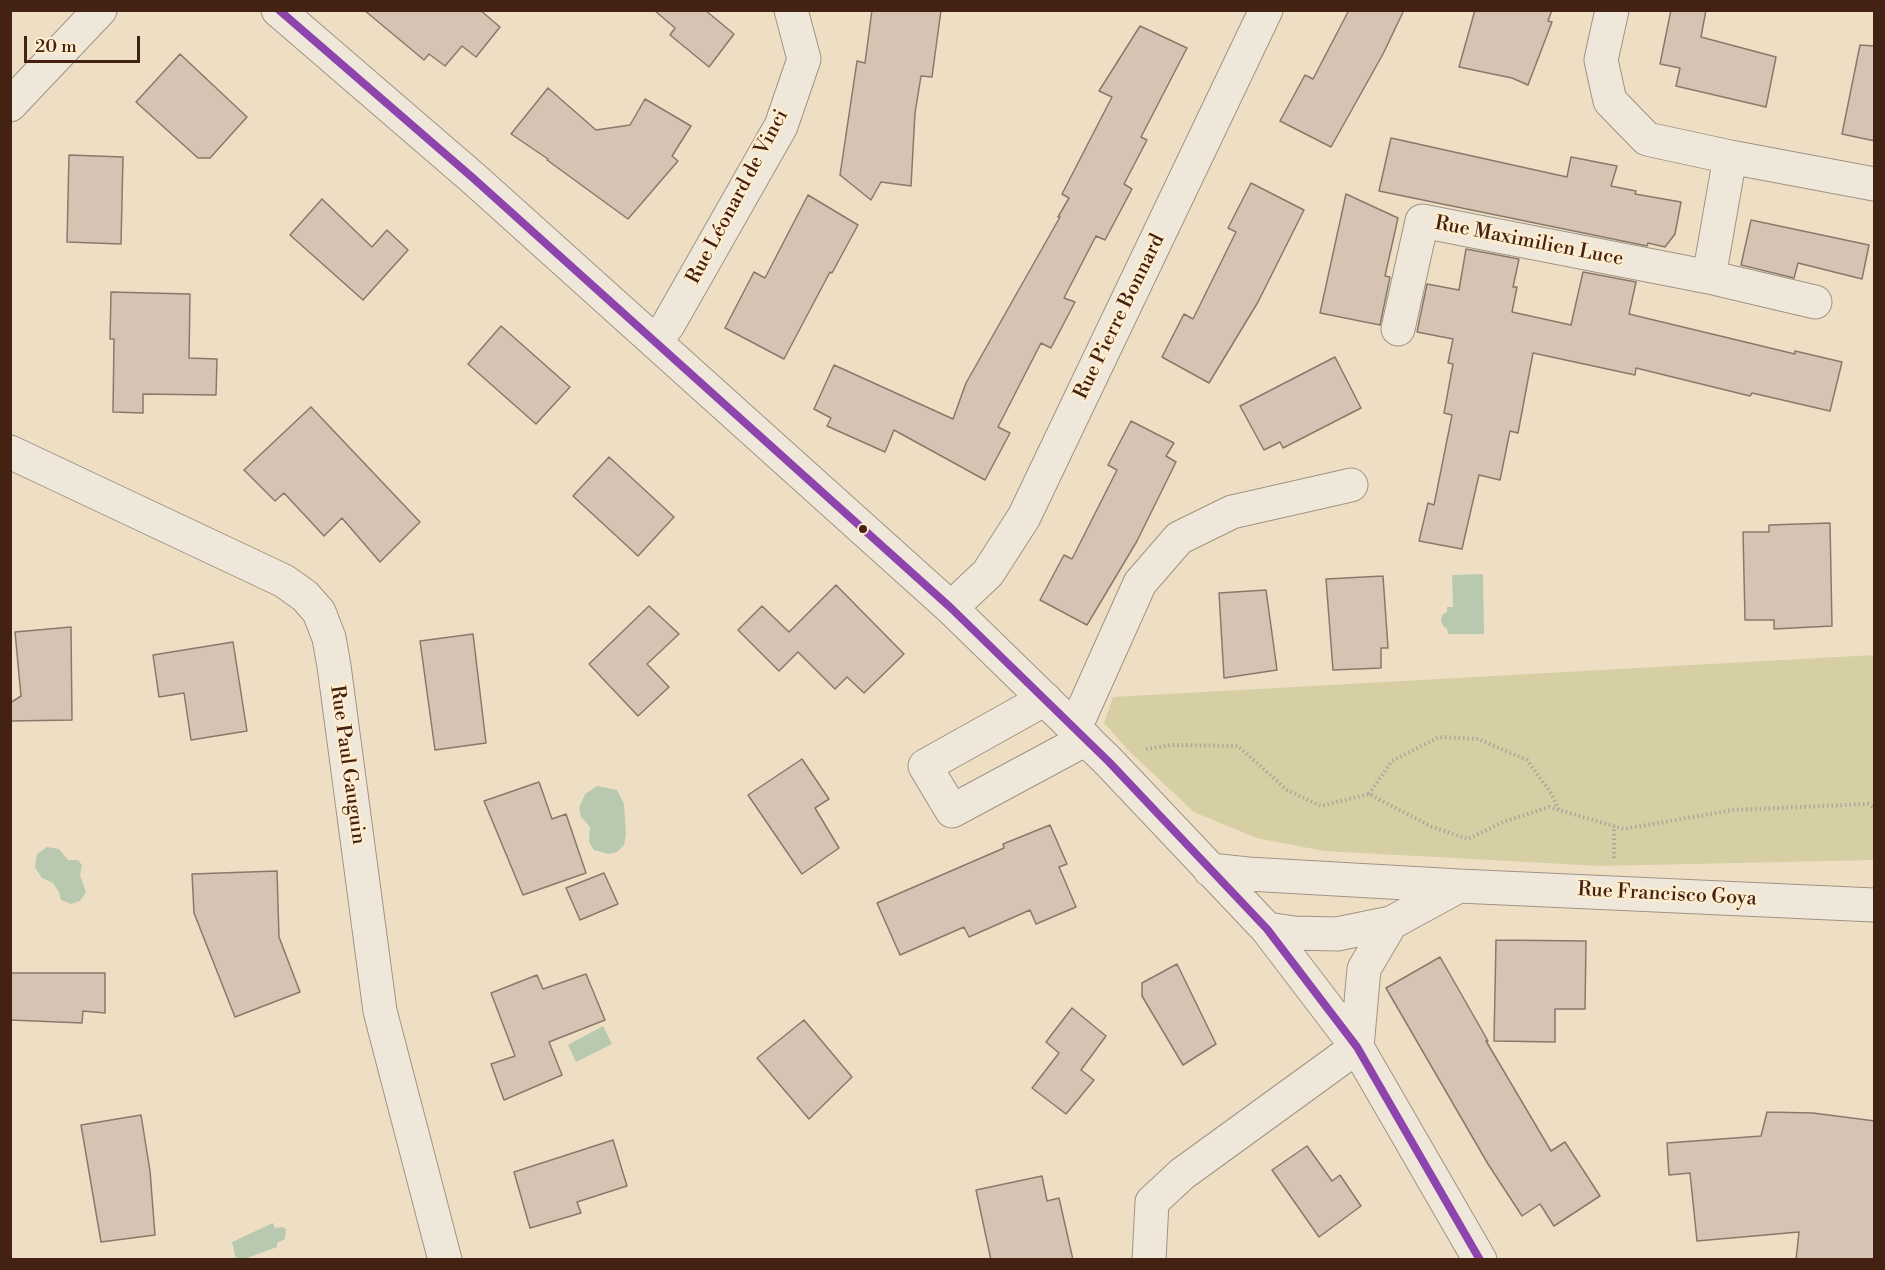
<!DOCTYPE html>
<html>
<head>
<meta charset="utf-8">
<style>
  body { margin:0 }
  #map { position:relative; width:1885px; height:1270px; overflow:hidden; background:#eedfc4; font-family:"Libre Bodoni",serif }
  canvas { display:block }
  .frame { position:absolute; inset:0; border:12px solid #432214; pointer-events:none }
  .scale { position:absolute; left:24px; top:36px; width:116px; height:27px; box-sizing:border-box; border:3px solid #432214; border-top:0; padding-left:8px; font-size:18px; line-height:21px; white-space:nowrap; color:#432214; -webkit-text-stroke:4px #ffedce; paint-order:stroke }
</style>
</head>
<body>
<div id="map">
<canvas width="1885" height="1270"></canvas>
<div class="frame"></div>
<div class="scale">20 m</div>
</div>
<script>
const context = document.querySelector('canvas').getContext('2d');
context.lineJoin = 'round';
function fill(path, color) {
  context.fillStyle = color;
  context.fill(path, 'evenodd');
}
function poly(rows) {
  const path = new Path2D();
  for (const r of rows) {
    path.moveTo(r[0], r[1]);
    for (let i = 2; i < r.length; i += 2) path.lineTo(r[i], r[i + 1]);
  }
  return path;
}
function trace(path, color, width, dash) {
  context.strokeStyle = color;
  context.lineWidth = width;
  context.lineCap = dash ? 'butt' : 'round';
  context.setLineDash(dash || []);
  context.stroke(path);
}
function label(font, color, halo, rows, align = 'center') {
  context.font = font + ' "Libre Bodoni",serif';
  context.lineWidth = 4.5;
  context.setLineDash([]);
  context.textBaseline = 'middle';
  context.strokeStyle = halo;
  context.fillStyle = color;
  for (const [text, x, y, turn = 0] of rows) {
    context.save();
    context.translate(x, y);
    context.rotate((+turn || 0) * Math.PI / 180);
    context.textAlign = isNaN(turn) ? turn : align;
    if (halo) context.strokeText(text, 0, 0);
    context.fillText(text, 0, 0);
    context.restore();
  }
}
fill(poly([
  [1874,655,1874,860,1600,866,1324,851,1256,838,1194,812,1129,751,1104,723,1113,697]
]), '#d7cfa4');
fill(poly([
  [1483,574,1484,634,1448,634,1447,629,1443,626,1441,620,1442,615,1447,612,1447,607,1453,607,1452,575],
  [597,786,617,790,624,804,626,834,624,845,617,852,609,854,594,850,589,842,590,827,581,817,579,808,585,794],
  [47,847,59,849,68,860,78,860,82,865,80,875,86,892,80,901,71,904,61,900,59,892,53,883,42,878,35,867,37,854],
  [603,1026,612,1044,576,1062,568,1045],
  [273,1223,275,1228,282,1227,286,1229,285,1239,277,1243,277,1247,244,1259,236,1259,232,1242]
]), '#b8c9af');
const building = poly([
  [364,10,480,10,500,27,476,57,462,46,445,66,429,54,424,60,364,10],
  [654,10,705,10,734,34,709,67,670,35,675,28,654,10],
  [872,10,941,10,932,77,921,76,915,113,911,186,881,182,871,200,840,175,857,61,865,63,872,10],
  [1349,10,1404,10,1383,54,1331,147,1280,121,1305,75,1313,79,1349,10],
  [1475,10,1552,10,1548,21,1552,22,1528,85,1512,78,1459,67,1475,10],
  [1671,10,1706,10,1701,37,1776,57,1766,107,1676,86,1680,68,1660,64,1671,10],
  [1140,26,1187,48,1141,137,1147,140,1124,184,1132,189,1105,240,1096,236,1064,298,1075,302,1051,348,1041,343,998,427,1010,433,985,480,894,430,885,452,827,426,831,418,814,409,834,365,953,419,966,383,1060,217,1058,217,1069,198,1062,194,1112,97,1099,91,1140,26],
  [1860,45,1875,46,1875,141,1842,134,1860,45],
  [180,54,247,117,210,158,198,158,136,102,180,54],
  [548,88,596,130,630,125,645,99,691,126,672,156,678,161,628,219,547,160,548,159,511,134,548,88],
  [1391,138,1567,177,1571,157,1617,166,1611,186,1636,191,1635,194,1681,202,1675,234,1665,247,1648,243,1647,246,1379,191,1391,138],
  [69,155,123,157,121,244,67,242,69,155],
  [1251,183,1304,210,1258,302,1209,383,1162,357,1184,314,1193,319,1236,232,1228,228,1251,183],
  [1346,194,1398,218,1385,276,1390,277,1380,325,1320,313,1346,194],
  [808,195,858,225,832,273,830,272,784,359,725,328,754,272,765,278,808,195],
  [322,199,372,247,387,230,408,250,363,300,290,235,322,199],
  [1751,220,1869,245,1862,279,1798,263,1794,278,1741,265,1751,220],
  [1466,249,1519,259,1513,287,1517,287,1512,312,1571,325,1583,272,1636,282,1629,314,1795,354,1795,351,1842,362,1830,411,1752,393,1750,396,1636,368,1635,375,1533,353,1518,433,1510,431,1500,480,1479,475,1462,549,1419,541,1428,503,1434,505,1452,415,1444,413,1453,364,1448,363,1453,339,1417,332,1427,284,1459,290,1466,249],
  [111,292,190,294,189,358,217,359,216,395,143,394,143,413,113,412,114,339,110,339,111,292],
  [501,326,570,387,536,424,468,364,501,326],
  [1335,357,1361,408,1283,448,1280,442,1264,450,1240,406,1335,357],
  [311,407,420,522,380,562,342,518,324,536,284,493,275,501,244,470,311,407],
  [1131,421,1174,443,1166,456,1176,462,1137,541,1087,625,1040,600,1064,555,1072,559,1117,470,1108,465,1131,421],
  [609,457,674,517,638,556,573,496,609,457],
  [1830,523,1832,626,1774,629,1774,620,1745,620,1743,532,1769,532,1769,525,1830,523],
  [1383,576,1388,648,1381,648,1381,668,1333,670,1326,579,1383,576],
  [836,585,904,654,864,693,847,677,835,689,798,652,779,671,738,630,762,606,789,632,836,585],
  [1266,590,1277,670,1224,678,1219,593,1266,590],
  [649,606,679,634,647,664,669,687,638,716,589,664,649,606],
  [71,627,72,720,10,721,10,703,21,696,15,632,71,627],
  [473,634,486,743,435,750,420,641,473,634],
  [233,642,247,731,191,740,184,693,159,697,153,655,233,642],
  [802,759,829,799,815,808,839,848,802,874,748,795,802,759],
  [539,782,552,819,566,814,586,873,523,895,484,801,539,782],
  [1050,825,1067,864,1059,867,1076,907,1036,924,1030,910,969,937,964,927,900,955,877,903,1004,848,1003,844,1050,825],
  [277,871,279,937,300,992,235,1017,194,913,192,874,277,871],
  [604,873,618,904,580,920,566,888,604,873],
  [1496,940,1586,941,1585,1009,1555,1009,1555,1042,1494,1041,1496,940],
  [1440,957,1488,1041,1486,1041,1551,1151,1565,1142,1600,1196,1554,1226,1540,1204,1522,1216,1488,1164,1386,988,1440,957],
  [1177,964,1216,1044,1183,1065,1142,996,1142,983,1177,964],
  [10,973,105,973,105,1013,83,1011,82,1023,10,1020,10,973],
  [586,974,605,1020,549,1042,562,1075,504,1100,491,1064,515,1056,491,993,537,975,543,989,586,974],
  [1072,1008,1106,1036,1081,1070,1094,1080,1066,1114,1032,1088,1059,1053,1046,1042,1072,1008],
  [804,1020,852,1077,809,1119,757,1058,804,1020],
  [1767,1112,1813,1113,1875,1121,1875,1260,1796,1260,1799,1232,1697,1241,1690,1173,1669,1175,1667,1143,1761,1136,1767,1112],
  [141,1115,150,1171,155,1235,101,1242,81,1125,141,1115],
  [613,1140,627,1186,577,1202,581,1213,530,1228,514,1172,613,1140],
  [1307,1146,1332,1181,1340,1175,1361,1206,1319,1237,1272,1170,1307,1146],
  [1042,1176,1047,1201,1059,1198,1073,1260,991,1260,976,1190,1042,1176]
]);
fill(building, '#d6c3b3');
trace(building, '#887a6b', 1.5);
const minor = poly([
  [278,10,473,178,951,608,1109,762,1267,929,1357,1047,1480,1260],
  [1612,10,1601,60,1610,101,1647,139,1730,157,1874,184],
  [10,105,100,10],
  [1709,277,1815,302],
  [1398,329,1422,221,1709,277,1730,157],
  [655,341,668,325,781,126,804,59,791,10],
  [10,452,284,581,305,596,319,612,329,638,334,666,380,1011,445,1260],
  [951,608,988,573,1024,517,1266,10],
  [1045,699,925,766,952,811,1086,739],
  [1075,728,1140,583,1179,538,1232,512,1351,485],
  [1210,870,1248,874,1459,886,1874,905],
  [1267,929,1294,933,1337,934,1391,923],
  [1149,1260,1152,1202,1182,1174,1357,1047,1364,969,1391,923,1459,886]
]);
trace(minor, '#a09383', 35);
trace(poly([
  [1146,749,1172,745,1238,746,1287,790,1321,806,1369,794,1432,827,1468,839,1503,822,1549,807,1624,829,1733,810,1868,804,1874,808],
  [1369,794,1392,761,1439,737,1478,739,1527,760,1551,793,1559,810],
  [1614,858,1614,826]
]), '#afa69b', 4, [1.5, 3]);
trace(minor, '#efe8da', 33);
trace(poly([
  [279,10,473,178,951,608,1109,762,1267,929,1357,1047,1480,1260]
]), '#8e44ad', 8);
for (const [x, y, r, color] of [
  [863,529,5,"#432214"]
]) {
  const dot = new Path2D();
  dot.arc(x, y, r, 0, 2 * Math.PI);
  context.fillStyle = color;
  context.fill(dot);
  trace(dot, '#ffedce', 2);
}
label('20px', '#432214', '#ffedce', [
  ["Rue Léonard de Vinci",738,197,-62],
  ["Rue Maximilien Luce",1529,242,11],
  ["Rue Pierre Bonnard",1120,317,-64],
  ["Rue Paul Gauguin",347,765,82],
  ["Rue Francisco Goya",1667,895,3]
]);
</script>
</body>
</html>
